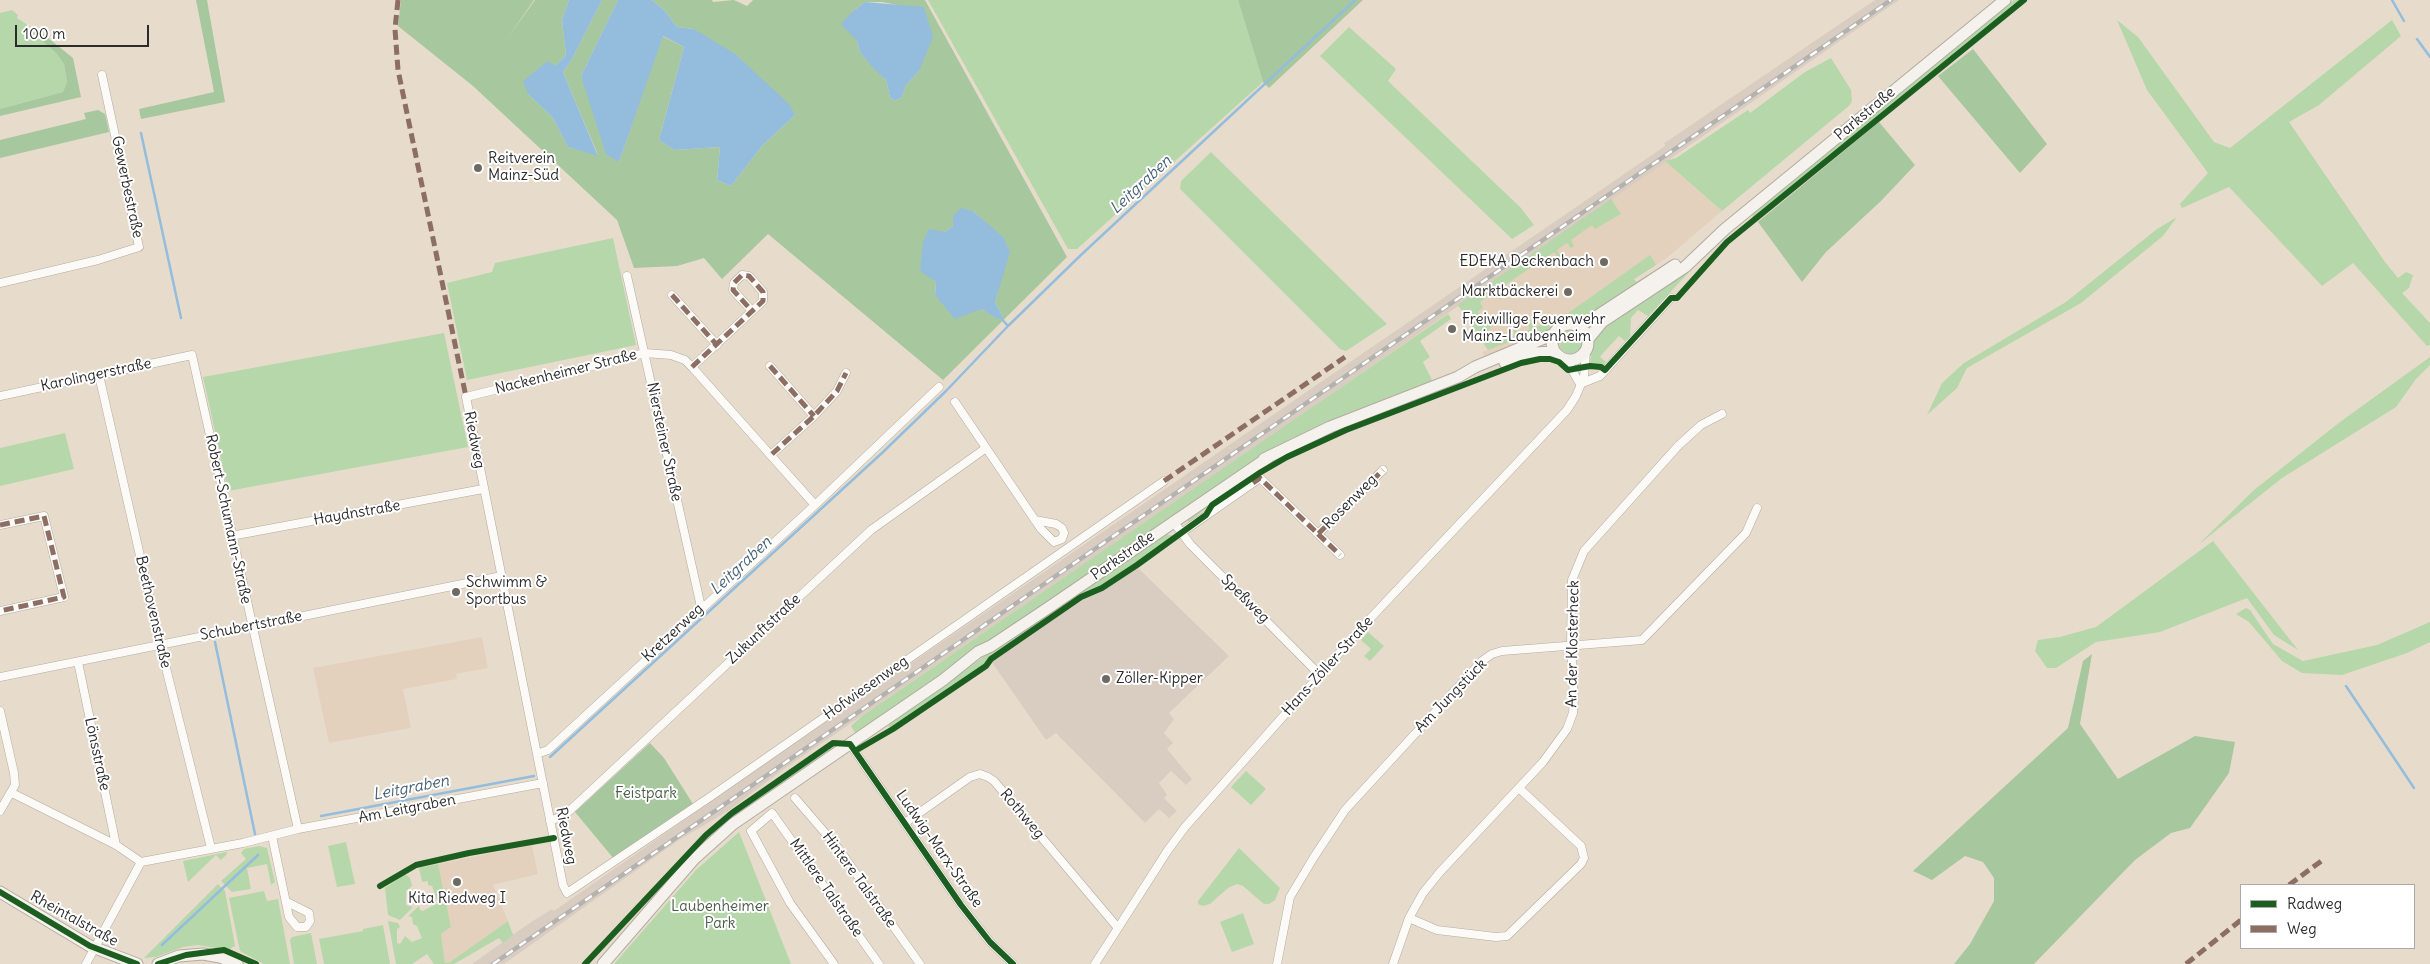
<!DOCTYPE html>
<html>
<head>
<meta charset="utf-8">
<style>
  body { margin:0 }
  #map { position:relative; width:2430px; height:964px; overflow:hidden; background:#e7dccc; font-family:Delius,sans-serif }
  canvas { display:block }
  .legend { position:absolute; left:2240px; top:884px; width:175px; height:65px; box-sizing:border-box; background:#fff; border:1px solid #aaa; margin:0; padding:6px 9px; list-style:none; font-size:15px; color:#2b2b2b }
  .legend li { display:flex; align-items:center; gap:10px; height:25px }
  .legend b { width:25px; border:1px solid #aaa }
  .scale { position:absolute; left:15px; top:25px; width:134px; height:22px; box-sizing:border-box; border:2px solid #2b2b2b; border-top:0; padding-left:6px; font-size:15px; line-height:18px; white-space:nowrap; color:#2b2b2b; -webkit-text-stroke:4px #fff; paint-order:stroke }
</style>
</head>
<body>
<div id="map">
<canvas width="2430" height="964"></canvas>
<ul class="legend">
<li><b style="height:6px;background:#1b5e20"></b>Radweg</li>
<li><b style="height:6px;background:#8d6e63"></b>Weg</li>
</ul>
<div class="scale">100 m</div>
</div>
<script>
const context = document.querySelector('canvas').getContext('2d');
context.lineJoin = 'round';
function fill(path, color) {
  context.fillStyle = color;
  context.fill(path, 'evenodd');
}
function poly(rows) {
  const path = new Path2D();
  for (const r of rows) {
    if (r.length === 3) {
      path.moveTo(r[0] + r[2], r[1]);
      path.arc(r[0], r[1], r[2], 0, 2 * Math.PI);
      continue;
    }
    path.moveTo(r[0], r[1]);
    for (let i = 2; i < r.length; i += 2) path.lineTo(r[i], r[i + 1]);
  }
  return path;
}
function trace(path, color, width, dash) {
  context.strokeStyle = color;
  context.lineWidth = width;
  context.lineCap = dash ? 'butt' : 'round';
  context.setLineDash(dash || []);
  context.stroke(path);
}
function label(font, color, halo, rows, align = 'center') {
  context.font = font + ' Delius,sans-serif';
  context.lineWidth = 4;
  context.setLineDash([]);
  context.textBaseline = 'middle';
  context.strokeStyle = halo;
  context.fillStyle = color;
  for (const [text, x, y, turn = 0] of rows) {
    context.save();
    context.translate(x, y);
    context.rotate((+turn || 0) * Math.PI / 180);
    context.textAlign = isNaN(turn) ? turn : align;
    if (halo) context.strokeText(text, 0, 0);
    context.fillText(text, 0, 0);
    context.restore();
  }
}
fill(poly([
  [1665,161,1722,211,1668,257,1573,320,1485,358,1482,352,1488,350,1458,305],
  [482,637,488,668,456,674,457,679,403,689,411,728,329,743,313,668],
  [532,845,538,874,493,885,508,921,450,962,445,963,441,934,451,927,438,864]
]), '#e4d1bd');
fill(poly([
  [1875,0,1899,0,1297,418,784,769,728,811,679,840,504,964,472,964,528,924,552,909,554,911,770,760,1665,146,1664,143,1669,140],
  [1137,567,1229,656,1169,713,1174,719,1164,733,1173,743,1167,749,1192,779,1186,785,1171,771,1159,783,1167,795,1164,798,1177,811,1169,818,1159,809,1145,823,1056,733,1046,740,991,661,1083,598,1101,591]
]), '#d9cdc2');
fill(poly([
  [928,0,1238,0,1263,82,1077,249,1068,249],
  [2014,0,2020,0,1756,217,1752,217,1753,214],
  [12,10,18,15,17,18,35,30,34,34,56,53,64,64,67,82,63,92,0,109,0,13],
  [2117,20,2138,37,2214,142,2230,148,2392,20,2401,36,2319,105,2289,122,2385,262,2398,278,2406,272,2413,275,2409,288,2402,293,2430,323,2430,345,2427,346,2353,263,2322,286,2229,187,2182,208,2180,204,2208,173,2147,90],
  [1349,27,1396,69,1388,81,1521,208,1534,225,1512,239,1320,56],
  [1831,58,1851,90,1852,101,1850,105,1722,211,1665,161,1676,158,1748,110,1750,113,1805,72],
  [1211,152,1387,324,1346,351,1340,349,1180,189,1181,181],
  [1611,199,1621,214,1595,229,1592,225,1571,240,1574,246,1571,248,1567,243,1557,250,1560,256,1558,257,1554,252,1502,287,1506,292,1503,298,1499,299,1493,293,1480,302,1483,308,1478,311,1484,323,1490,320,1492,326,1488,330,1492,338,1497,335,1499,341,1503,340,1515,335,1513,329,1516,328,1518,334,1524,332,1530,329,1528,323,1531,322,1535,332,1488,350,1458,305],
  [2177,217,2163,236,2081,303,1967,368,1957,388,1927,415,1942,383,1964,363,2066,302,2157,229],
  [613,238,636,345,467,380,447,283,492,272,495,263],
  [1650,255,1656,265,1634,279,1636,282,1672,261,1579,322,1566,315,1565,312,1567,314],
  [1689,267,1690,271,1648,316,1638,310,1631,318,1630,336,1625,341,1619,336,1604,352,1600,357,1606,362,1603,365,1590,364,1592,341,1600,329],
  [1448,314,1451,319,1420,341,1430,357,1423,362,1433,382,1271,450,1250,463,856,734,851,726,862,716],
  [1546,316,1552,317,1555,325,1553,329,1540,338,1536,327,1548,322],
  [1571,342,12],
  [444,333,468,447,228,491,203,377],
  [2430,357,2430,365,2416,379,2396,407,2282,478,2198,545,2254,490,2340,422],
  [1480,376,1326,437,1276,461,1211,504,1188,523,1188,517,1277,457,1310,440],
  [65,433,74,469,0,486,0,448],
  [1165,534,1174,536,1103,586,1081,594,1061,608,1062,604],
  [2213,541,2298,650,2274,635,2247,598,2160,632,2096,642,2056,668,2047,668,2035,651,2038,640,2060,637,2096,627],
  [2246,608,2250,610,2273,644,2303,661,2377,645,2430,622,2430,642,2407,653,2342,675,2302,673,2282,661,2249,622,2236,614],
  [1042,617,1048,617,988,659,984,664,891,727,888,727,890,721],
  [1368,632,1384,646,1370,661,1364,656,1371,649,1361,640],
  [834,744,836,747,694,851,694,848,732,813],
  [1246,771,1266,789,1251,805,1231,787],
  [739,832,791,964,614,964,696,870],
  [346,842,355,884,337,887,328,846],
  [259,846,267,848,275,882,271,885,267,864,247,868,251,889,232,892,221,881,246,859,241,853,244,849],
  [1239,848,1280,888,1275,900,1269,904,1264,904,1243,886,1237,884,1228,888,1210,904,1203,906,1198,904,1198,901],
  [227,852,227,854,221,860,216,855,188,882,183,861],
  [438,864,451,927,441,934,445,963,450,962,508,921,513,935,503,943,499,938,454,964,434,964,427,954,412,964,396,964,388,921,398,923,400,927,397,929,397,943,400,944,405,936,412,942,422,938,417,926,413,924,412,917,408,916,419,906,420,910,423,911,438,903,432,886,428,885,428,881,422,882,419,868],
  [405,874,410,878,412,886,406,891,406,905,413,907,400,920,388,915,385,888],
  [218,884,225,891,235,946,228,950,198,945,183,947,156,957,144,958],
  [264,891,267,901,278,899,290,964,264,964,240,951,229,898],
  [1243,913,1254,944,1232,952,1220,922],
  [383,925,390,964,324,964,319,939,363,931,363,929],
  [311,933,317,964,294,964,290,940,292,937]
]), '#b6d7a9');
fill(poly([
  [196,0,207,0,225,102,141,119,139,109,214,92],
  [401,0,534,0,507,39,535,0,569,0,562,20,566,55,528,94,553,118,568,147,598,155,563,72,572,59,602,0,618,0,581,76,619,162,662,36,684,47,659,140,674,150,720,147,717,180,731,186,762,146,795,115,694,29,677,27,665,11,652,0,712,0,713,2,734,0,747,6,753,0,925,0,1067,257,943,380,768,234,722,279,704,258,677,266,634,268,617,220,473,86,398,26],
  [865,2,882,2,897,5,919,71,906,85,902,97,895,101,890,97,886,80,860,52,857,41,852,12],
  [973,211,986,223,999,287,995,302,1002,315,998,318,981,309,935,295,936,282,931,278,945,232],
  [1238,0,1363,0,1269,88,1263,82],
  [37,29,73,58,81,97,0,116,0,109,63,92,67,82,64,64,56,53,33,33],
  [1973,49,2047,144,2020,173,1938,76],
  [98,110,105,114,109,132,0,158,0,140,86,119,84,113],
  [1879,122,1915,165,1881,201,1826,252,1802,282,1758,222],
  [2092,654,2080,724,2118,779,2195,736,2235,742,2229,773,2190,828,2171,833,2135,860,2034,964,1954,964,1970,944,1994,901,1994,878,1983,862,1965,856,1932,880,1913,871,2068,728,2083,661],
  [650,743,664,758,693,804,614,859,575,812]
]), '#a7c79e');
fill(poly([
  [569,0,602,0,572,59,563,72,598,156,568,147,553,118,528,94,523,81,548,61,555,66,566,55,562,20],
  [618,0,652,0,665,11,677,27,694,29,735,54,789,104,795,115,762,146,731,186,717,180,720,147,674,150,659,140,684,47,663,36,619,162,606,154,581,76],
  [865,2,924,7,933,37,919,71,906,85,902,97,895,101,890,97,886,80,875,70,860,52,857,41,841,24,852,12],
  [961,208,973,211,1003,237,1010,252,995,302,1002,315,998,319,981,309,955,319,935,295,936,282,920,271,923,242,929,229,945,232,953,226,953,216]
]), '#94bddd');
trace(poly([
  [2392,0,2404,21],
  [2417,39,2430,57],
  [141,133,181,318],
  [1000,317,1008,326],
  [215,642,255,834],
  [2346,686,2414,788],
  [550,757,882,453,946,391,1008,326,1082,254,1355,0],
  [321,816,534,776],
  [162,945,258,855]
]), '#94bddd', 2.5);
const street = poly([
  [627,276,701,607],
  [0,283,98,260,139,247,102,75],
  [672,295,717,345],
  [1566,359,1580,384],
  [770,366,814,416],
  [692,367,763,301,763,292,749,276,742,275,734,283,733,290,752,311],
  [99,375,160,644,211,848],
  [1580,384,1600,376,1671,298],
  [0,396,192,355,298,829],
  [955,402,1041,529,1054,542,1062,539,1064,533,1062,528,1056,524,1035,520],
  [772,454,814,416,837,391,846,373],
  [815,505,692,367,685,360,671,355,645,353,466,397,563,885,567,893,710,797,1164,481],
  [1173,521,1190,544,1320,675],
  [0,525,44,516,64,597,0,611],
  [1181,533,1260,478,1318,534,1383,470],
  [1318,534,1340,555],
  [231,536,483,489],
  [78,662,116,845],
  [0,677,502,576],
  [0,711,14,773,15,785,0,811],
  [850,744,961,905,990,942,1013,964],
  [537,754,548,750,815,505,939,387],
  [12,793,116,845,141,862],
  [795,798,838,848,920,964],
  [550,821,565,815,871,530,986,448],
  [905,823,970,777,980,774,988,777,994,781,1118,928],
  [272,836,289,917,297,927,306,927,310,921,309,913,287,902],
  [141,862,243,843,298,829,543,783],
  [1409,918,1437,930,1496,937,1507,936,1581,864,1584,858,1581,846,1519,788],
  [86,964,141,862],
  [834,964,790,903,751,831,772,813,879,964],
  [1095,964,1168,850,1185,827,1365,624,1567,410,1576,396,1584,377,1586,350],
  [1277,964,1290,897,1314,857,1345,810,1482,661,1492,654,1502,651,1642,640,1746,533,1757,508],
  [1393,964,1409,918,1423,893,1440,872,1543,762,1567,729,1573,713,1574,699,1571,645,1572,580,1584,551,1678,446,1701,425,1722,414]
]);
const secondary = poly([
  [1570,342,18],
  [1577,325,1591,320,1675,265],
  [1588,339,1602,322,1685,267,1725,229,2005,0],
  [1505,363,1533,353,1555,352],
  [1264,459,1330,427,1458,377,1475,367,1554,334],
  [0,892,90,946,137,964],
  [158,964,179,956,203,954,220,957,237,964],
  [603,964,694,859,733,824,943,680,978,652,991,646,1048,608,1269,457]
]);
trace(street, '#b2aba1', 9);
trace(secondary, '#b2aba1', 13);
trace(street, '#fbfaf7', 8);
trace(secondary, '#f5f1ed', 11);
const rail = poly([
  [493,964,1891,0]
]);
trace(rail, '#b3b2af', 4.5);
trace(rail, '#fff', 2.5, [8]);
trace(poly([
  [398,0,395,29,398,70,466,397],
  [672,295,717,345],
  [770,366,814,416],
  [692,367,763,301,763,292,749,276,742,275,734,283,733,290,752,311],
  [772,454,814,416,837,391,846,373],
  [1164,481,1345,357],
  [1253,483,1260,478,1318,534,1383,470],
  [0,525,44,516,64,597,0,611],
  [1318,534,1340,555],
  [2289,885,2324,859],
  [2186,964,2241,920]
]), '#8d6e63', 5, [10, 5]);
trace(poly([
  [855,751,893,729,986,666,991,659,1081,597,1102,588,1137,565,1206,515,1212,505,1261,472,1287,457,1346,430,1521,363,1540,359,1550,359,1559,362,1568,370,1590,366,1601,367,1605,370,1671,298,1677,298,1727,242,2024,0],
  [380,886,416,865,469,853,554,838],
  [0,892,90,946,137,964],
  [158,964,186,955,224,950,256,964],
  [585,964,706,835,732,813,833,743,850,744,961,905,990,942,1013,964]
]), '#1b5e20', 6);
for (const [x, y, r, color] of [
  [478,168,5,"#6d6963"],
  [1604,262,5,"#6d6963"],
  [1568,292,5,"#6d6963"],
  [1452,329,5,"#6d6963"],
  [456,592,5,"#6d6963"],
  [1106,679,5,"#6d6963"],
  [457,882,5,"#6d6963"]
]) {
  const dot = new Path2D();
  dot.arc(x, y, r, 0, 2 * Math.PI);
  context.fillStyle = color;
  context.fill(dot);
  trace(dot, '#fff', 2);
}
label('15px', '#2b2b2b', '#fff', [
  ["Parkstraße",1865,114,-40],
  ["Gewerbestraße",127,187,78],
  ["Nackenheimer Straße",566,372,-14],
  ["Karolingerstraße",96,375,-12],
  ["Riedweg",474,440,79],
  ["Niersteiner Straße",664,442,78],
  ["Rosenweg",1350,502,-45],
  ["Haydnstraße",357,513,-10],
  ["Robert-Schumann-Straße",228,519,78],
  ["Parkstraße",1123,556,-35],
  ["Speßweg",1245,599,45],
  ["Beethovenstraße",153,612,77],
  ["Schubertstraße",251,626,-11],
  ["Zukunftstraße",764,629,-43],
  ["Kretzerweg",673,633,-43],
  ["An der Klosterheck",1573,644,-89],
  ["Hans-Zöller-Straße",1328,666,-48],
  ["Hofwiesenweg",866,688,-35],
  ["Am Jungstück",1451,696,-46],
  ["Lönsstraße",97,754,78],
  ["Am Leitgraben",407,809,-11],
  ["Rothweg",1022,814,50],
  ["Riedweg",566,836,79],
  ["Ludwig-Marx-Straße",939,849,55],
  ["Hintere Talstraße",859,880,54],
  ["Mittlere Talstraße",826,888,55],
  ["Rheintalstraße",74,919,29]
]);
label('15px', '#2b2b2b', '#fff', [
  ["Reitverein",488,159],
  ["Mainz-Süd",488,176],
  ["EDEKA Deckenbach",1594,262,"right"],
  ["Marktbäckerei",1558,292,"right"],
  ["Freiwillige Feuerwehr",1462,320],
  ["Mainz-Laubenheim",1462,337],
  ["Schwimm &",466,583],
  ["Sportbus",466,600],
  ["Zöller-Kipper",1116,679],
  ["Kita Riedweg I",457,899,"center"]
], 'left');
label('15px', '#495d48', '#fff', [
  ["Feistpark",646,794],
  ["Laubenheimer",720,907],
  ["Park",720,924]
]);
label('italic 16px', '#476075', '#fff', [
  ["Leitgraben",1141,185,-43],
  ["Leitgraben",741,566,-43],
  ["Leitgraben",411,788,-11]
]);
</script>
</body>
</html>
